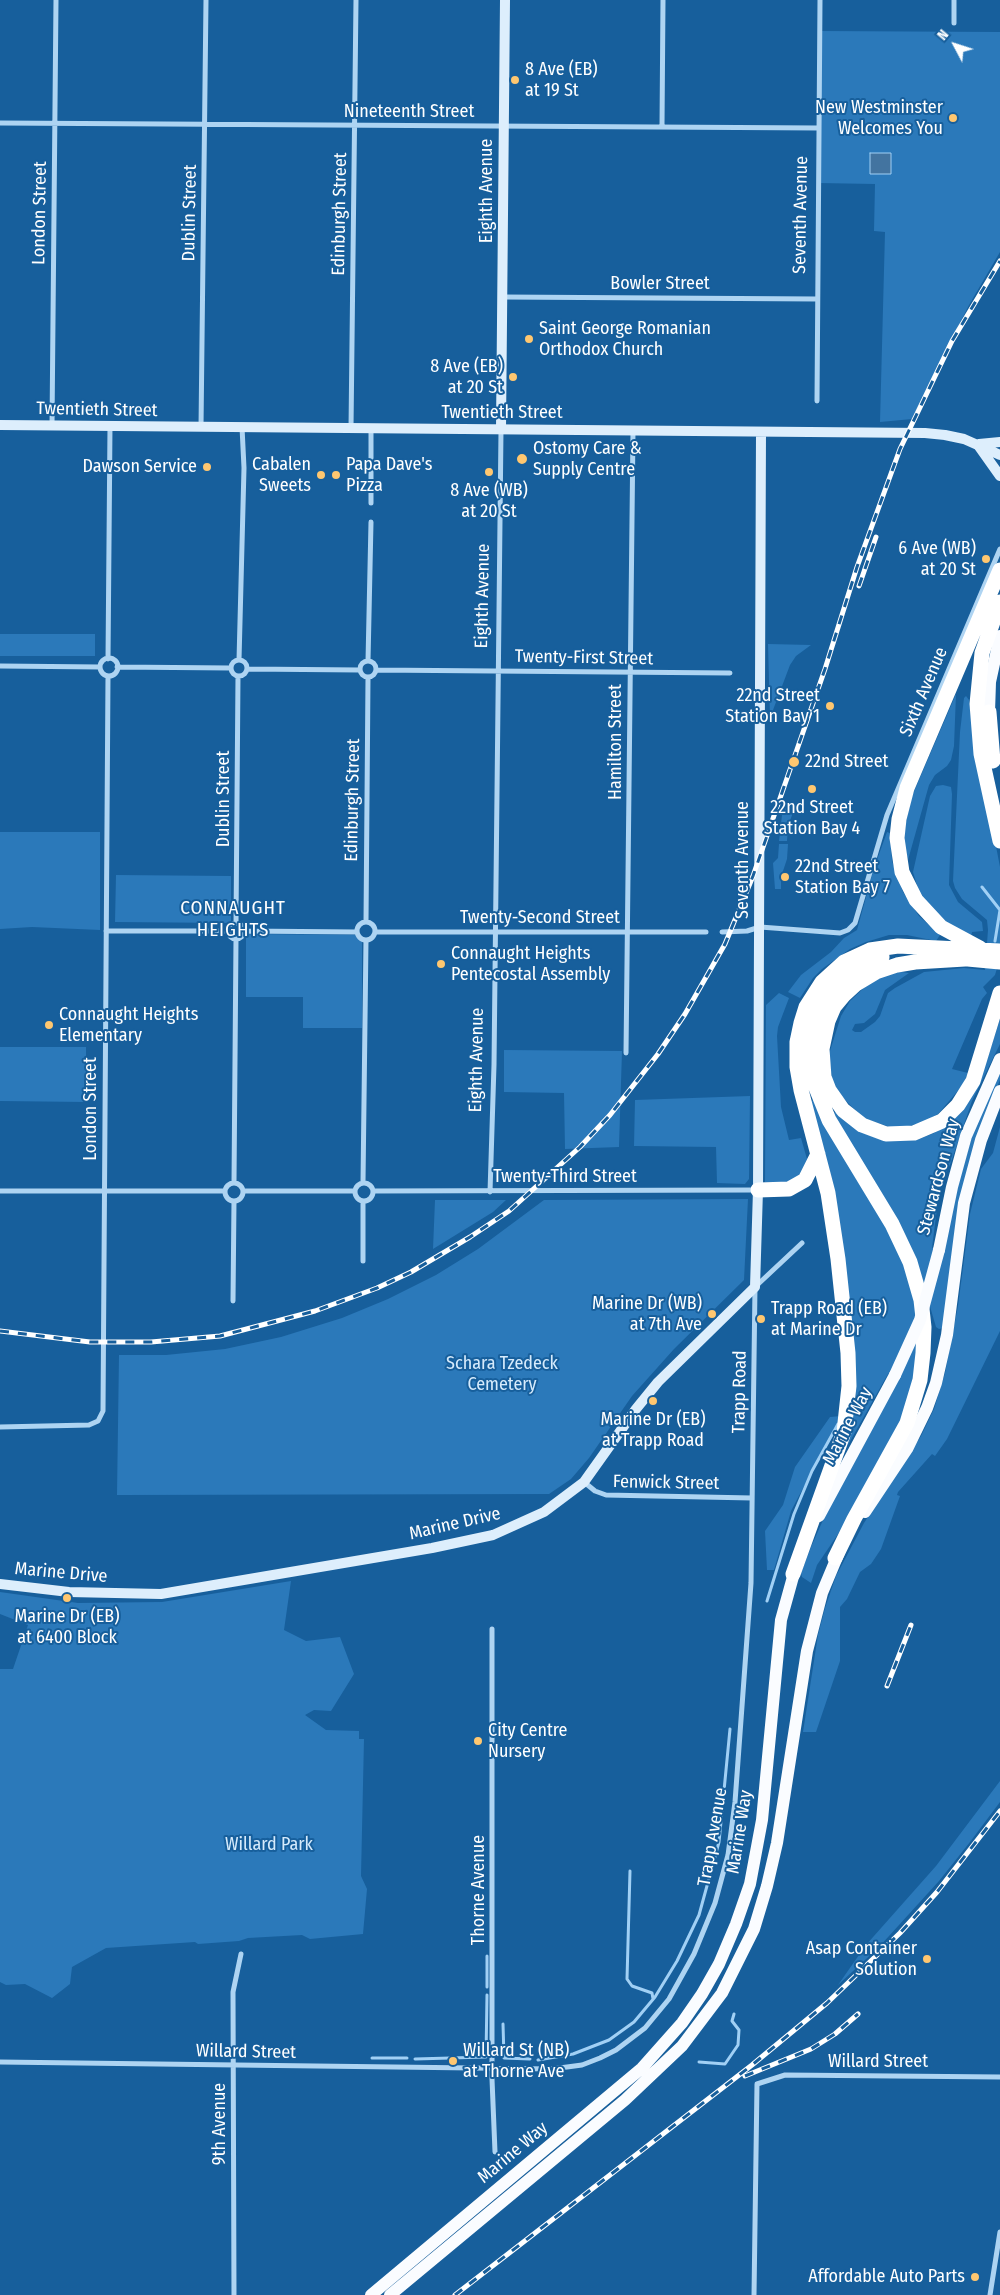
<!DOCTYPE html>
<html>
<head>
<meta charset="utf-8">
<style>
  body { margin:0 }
  #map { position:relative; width:1000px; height:2295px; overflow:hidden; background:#175f9c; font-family:"Fira Sans Condensed",sans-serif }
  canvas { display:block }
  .north { position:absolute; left:930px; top:20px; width:50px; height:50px; -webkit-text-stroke:4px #175f9c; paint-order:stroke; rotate:310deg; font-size:14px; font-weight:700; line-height:20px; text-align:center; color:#fff }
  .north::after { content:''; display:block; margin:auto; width:18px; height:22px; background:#fff; clip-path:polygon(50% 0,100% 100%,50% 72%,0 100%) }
</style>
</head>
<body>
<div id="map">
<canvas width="1000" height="2295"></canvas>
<div class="north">N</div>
</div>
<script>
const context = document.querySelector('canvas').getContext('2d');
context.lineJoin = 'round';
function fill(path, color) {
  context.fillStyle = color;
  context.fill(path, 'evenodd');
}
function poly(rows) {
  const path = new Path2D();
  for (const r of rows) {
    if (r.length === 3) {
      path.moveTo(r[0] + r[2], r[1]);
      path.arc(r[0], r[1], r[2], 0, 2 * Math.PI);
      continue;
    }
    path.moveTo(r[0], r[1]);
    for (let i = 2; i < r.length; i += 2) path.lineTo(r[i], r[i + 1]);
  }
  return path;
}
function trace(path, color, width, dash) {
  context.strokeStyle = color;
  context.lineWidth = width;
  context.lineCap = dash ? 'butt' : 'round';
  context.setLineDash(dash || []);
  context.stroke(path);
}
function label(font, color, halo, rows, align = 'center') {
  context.font = font + ' "Fira Sans Condensed",sans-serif';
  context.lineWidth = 4;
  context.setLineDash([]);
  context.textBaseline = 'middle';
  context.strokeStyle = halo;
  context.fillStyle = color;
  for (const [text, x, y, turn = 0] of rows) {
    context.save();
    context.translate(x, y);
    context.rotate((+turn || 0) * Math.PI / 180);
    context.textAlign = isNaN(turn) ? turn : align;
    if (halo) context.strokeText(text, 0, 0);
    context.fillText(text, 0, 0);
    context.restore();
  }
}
fill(poly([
  [819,31,1000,32,1000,252,969,305,912,419,880,422,885,232,874,231,875,184,818,183],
  [0,634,95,634,95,656,0,656],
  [768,644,811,645,796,656,790,665,770,718],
  [956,694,954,746,951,760,947,766,935,775,929,785,908,860,904,843,906,822,912,796],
  [966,696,969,700,971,717,1000,867,1000,958,995,975,983,987,987,993,982,999,952,1069,968,1073,962,1086,938,1114,924,1122,909,1126,890,1127,863,1118,838,1093,832,1081,829,1054,841,1016,850,1001,869,983,894,971,909,973,885,990,875,1014,864,1023,855,1024,852,1030,855,1032,861,1032,875,1022,880,1016,888,993,895,988,924,972,964,968,985,970,988,930,987,920,962,899,955,888,953,881,960,732,964,698],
  [943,785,951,787,952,794,949,885,958,902,982,922,983,931,972,932,971,937,941,919,919,892,913,872,930,796,936,786],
  [783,806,794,810,788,826,787,841,779,841],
  [0,832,100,832,100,930,32,927,0,929],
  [887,832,890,833,892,861,903,892,919,916,940,935,936,941,907,935,889,935,866,942,850,949,822,969,813,978,800,998,788,992,801,975,831,952,844,938,857,930,874,868],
  [779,844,788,844,787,859,781,877,781,889,775,889,773,863,778,858],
  [116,875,231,876,231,923,115,922],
  [246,934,362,935,362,1028,303,1028,303,997,246,997],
  [779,993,789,998,778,1027,777,1036,781,1107,789,1140,801,1138,807,1159,800,1175,793,1182,765,1182,766,1005],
  [1000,1019,1000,1044,972,1101,950,1165,940,1184,932,1248,943,1251,955,1195,975,1126,1000,1071,1000,1080,989,1106,957,1217,943,1328,939,1329,936,1327,929,1303,834,1114,835,1111,858,1131,885,1141,917,1140,934,1133,987,1060],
  [0,1047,86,1047,86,1102,0,1101],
  [504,1050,622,1051,619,1147,565,1149,564,1093,504,1092],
  [750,1096,749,1179,745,1184,717,1183,716,1147,634,1146,635,1100],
  [814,1100,896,1244,912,1287,918,1323,914,1384,903,1417,849,1518,817,1565,811,1583,802,1577,801,1573,811,1547,889,1372,848,1445,856,1398,855,1354,810,1101],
  [1000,1127,1000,1331,947,1439,935,1456,932,1454,898,1492,897,1495,900,1496,881,1549,871,1564,860,1572,847,1599,840,1607,840,1661,816,1732,803,1732,818,1635,825,1608,836,1576,864,1523,921,1436,934,1409,945,1373,958,1306,970,1214,981,1169,993,1153],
  [748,1199,744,1280,674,1349,632,1396,589,1458,571,1479,549,1494,117,1495,119,1355,166,1355,225,1349,281,1337,342,1318,388,1299,436,1275,478,1249,544,1200],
  [435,1200,506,1200,493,1212,433,1249],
  [841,1416,791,1511,774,1570,767,1570,765,1531,783,1505,795,1467,830,1417],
  [291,1581,284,1630,306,1641,340,1637,354,1674,331,1711,314,1710,305,1715,326,1730,359,1731,359,1739,364,1739,361,1876,367,1889,363,1934,310,1939,302,1935,248,1938,239,1941,198,1944,195,1942,106,1948,72,1967,70,1984,52,1998,25,1984,6,1985,0,1982,0,1669,13,1669,28,1625,0,1614,0,1592,78,1603,162,1602],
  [1000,1781,1000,1802,970,1842,939,1881,879,1947,838,1985,866,1945,936,1866]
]), '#2b79ba');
const water = poly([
  [870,153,891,153,891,174,870,174,870,153]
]);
fill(water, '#4374a0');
trace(water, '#a1d0f5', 1);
trace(poly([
  [982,887,1000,910,995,941],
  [767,1601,794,1514,812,1471,838,1424],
  [630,1871,627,1979,632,1986,652,1993,653,1999],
  [487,1987,487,1956],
  [503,2024,504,2058,530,2059],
  [372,2058,407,2058],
  [415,2059,486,2057,487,1995],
  [538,2060,573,2054,609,2040,634,2022,655,1997,677,1961,699,1915,719,1842,730,1729],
  [699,2062,725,2064,738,2045,739,2030,732,2021,734,2014]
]), '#a1d0f5', 3);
trace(poly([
  [954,23,954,0],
  [0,123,819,128],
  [662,126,663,0],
  [503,297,817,299],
  [817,401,820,0],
  [52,426,56,0],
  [201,427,206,0],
  [351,428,356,0],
  [371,503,371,428],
  [109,667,9],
  [108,659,110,426],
  [239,668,8],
  [239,660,244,468,242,427],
  [368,669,8],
  [368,661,371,522],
  [0,666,100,667],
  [117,667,230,668],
  [247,669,360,670],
  [376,670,730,673],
  [366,931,9],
  [366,922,368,678],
  [236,931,8],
  [236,923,238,676],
  [106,931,228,931],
  [244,931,357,932],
  [375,932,706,932],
  [722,932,747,931,760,927,840,933,848,930,855,923,887,815,1000,549],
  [626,1053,633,431],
  [234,1182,236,939],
  [363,1182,366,940],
  [234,1192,9],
  [364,1192,9],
  [0,1191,225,1191],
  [244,1191,354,1191],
  [373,1191,755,1190],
  [490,1192,494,1065,501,430],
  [363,1201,363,1261],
  [233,1301,234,1201],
  [0,1427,89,1425,98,1421,103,1411,108,676],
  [584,1482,595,1491,606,1495,752,1498],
  [492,1629,492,2079,495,2152],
  [0,2062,552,2069,582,2065,600,2058,616,2050,645,2028,669,1999,694,1954,715,1903,728,1855,735,1802,751,1583,755,1287,802,1243],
  [234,2295,233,1992,241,1954],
  [754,2295,757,2084,785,2075,1000,2077],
  [990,2295,1000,2232]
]), '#aed4f2', 5);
trace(poly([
  [0,425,925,433,945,435,964,439,1000,455],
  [501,429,505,0],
  [979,444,1000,442],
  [978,445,1000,476],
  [0,1584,69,1592,161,1594,432,1548,493,1535,544,1512,584,1482,636,1409,658,1382,755,1287,758,1190,761,432]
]), '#ddeefc', 10);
trace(poly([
  [991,722,989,712,990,682,1000,636],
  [939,1250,952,1187,966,1136,1000,1059],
  [865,1512,907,1449,927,1408,936,1383,947,1335,964,1203,981,1140,1000,1091],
  [819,1516,895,1375],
  [371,2295,642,2068,682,2023,702,1994,719,1964,736,1924,750,1884,762,1820,781,1620,796,1566],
  [390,2295,625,2100,682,2046,722,1993,754,1929,767,1886,777,1843,807,1651,822,1593,840,1550]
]), '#fafcff', 12);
trace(poly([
  [1000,602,982,653,977,704,981,754,1000,841],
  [989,712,993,761],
  [980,948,941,927,916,900,902,872,897,838,899,819,907,788,1000,570],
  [957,958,1000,962],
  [965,959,915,962,897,965,876,972,856,984,844,995,834,1007,828,1021,822,1049,824,1077,829,1090,843,1110,862,1125,886,1134,914,1133,942,1121,958,1105,973,1081,1000,993],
  [758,1190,789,1189,805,1180,818,1154],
  [835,1558,854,1519,907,1423,920,1380,923,1353,924,1327,921,1300,910,1262,892,1224,829,1120,810,1073,809,1042,816,1014,823,1001,841,979,852,971,882,957],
  [793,1574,844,1432,849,1386,848,1353,838,1259,828,1193,801,1090,797,1067,797,1042,801,1023,806,1007,822,982,844,962,870,950,898,946,1000,951]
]), '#fff', 15);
const rail = poly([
  [859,586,876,537],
  [0,1331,90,1342,151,1342,220,1336,315,1311,377,1288,411,1272,470,1237,509,1211,580,1147,610,1115,658,1054,685,1014,725,944,753,876,825,669,857,567,900,449,952,341,1000,261],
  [887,1686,911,1625],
  [745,2076,811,2049,835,2034,858,2014],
  [455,2295,752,2065,827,2003,900,1933,937,1892,1000,1811]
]);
trace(rail, '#fff', 5);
trace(rail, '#175f9c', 3, [9]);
trace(poly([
  [895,1375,920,1320,939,1250]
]), '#fafcff', 12);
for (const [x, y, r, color] of [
  [515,80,5,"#ffc770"],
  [953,118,5,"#ffc770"],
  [529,339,5,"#ffc770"],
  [513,377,5,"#ffc770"],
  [522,459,6,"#ffc770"],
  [207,467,5,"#ffc770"],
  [489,472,5,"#ffc770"],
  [321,475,5,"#ffc770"],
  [336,475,5,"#ffc770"],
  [986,559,5,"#ffc770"],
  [830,706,5,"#ffc770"],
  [794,762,6,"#ffc770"],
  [812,789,5,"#ffc770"],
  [785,877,5,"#ffc770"],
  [441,964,5,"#ffc770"],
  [49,1025,5,"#ffc770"],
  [712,1314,5,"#ffc770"],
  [761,1319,5,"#ffc770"],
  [653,1401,5,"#ffc770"],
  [67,1598,5,"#ffc770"],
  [478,1741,5,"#ffc770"],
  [927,1959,5,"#ffc770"],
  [453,2061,5,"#ffc770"],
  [975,2277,5,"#ffc770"]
]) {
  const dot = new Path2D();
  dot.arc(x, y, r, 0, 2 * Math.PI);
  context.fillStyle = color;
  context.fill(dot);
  trace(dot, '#175f9c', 2);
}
label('18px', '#fff', '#175f9c', [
  ["8 Ave (EB)",525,70],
  ["at 19 St",525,91],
  ["New Westminster",943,108,"right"],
  ["Welcomes You",943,129,"right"],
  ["Saint George Romanian",539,329],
  ["Orthodox Church",539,350],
  ["8 Ave (EB)",503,367,"right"],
  ["at 20 St",503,388,"right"],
  ["Ostomy Care &",533,449],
  ["Supply Centre",533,470],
  ["Cabalen",311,465,"right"],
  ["Sweets",311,486,"right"],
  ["Papa Dave's",346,465],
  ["Pizza",346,486],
  ["Dawson Service",197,467,"right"],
  ["8 Ave (WB)",489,491,"center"],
  ["at 20 St",489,512,"center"],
  ["6 Ave (WB)",976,549,"right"],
  ["at 20 St",976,570,"right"],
  ["22nd Street",820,696,"right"],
  ["Station Bay 1",820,717,"right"],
  ["22nd Street",805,762],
  ["22nd Street",812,808,"center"],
  ["Station Bay 4",812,829,"center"],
  ["22nd Street",795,867],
  ["Station Bay 7",795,888],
  ["Connaught Heights",451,954],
  ["Pentecostal Assembly",451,975],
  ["Connaught Heights",59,1015],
  ["Elementary",59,1036],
  ["Marine Dr (WB)",702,1304,"right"],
  ["at 7th Ave",702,1325,"right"],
  ["Trapp Road (EB)",771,1309],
  ["at Marine Dr",771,1330],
  ["Marine Dr (EB)",653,1420,"center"],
  ["at Trapp Road",653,1441,"center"],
  ["Marine Dr (EB)",67,1617,"center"],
  ["at 6400 Block",67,1638,"center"],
  ["City Centre",488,1731],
  ["Nursery",488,1752],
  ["Asap Container",917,1949,"right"],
  ["Solution",917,1970,"right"],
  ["Willard St (NB)",463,2051],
  ["at Thorne Ave",463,2072],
  ["Affordable Auto Parts",965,2277,"right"]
], 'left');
label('18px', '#fff', '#175f9c', [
  ["Nineteenth Street",409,112],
  ["Eighth Avenue",487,191,-90],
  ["London Street",40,213,-89],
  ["Dublin Street",190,213,-89],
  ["Edinburgh Street",340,214,-89],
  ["Seventh Avenue",801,215,-89],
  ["Bowler Street",660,284],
  ["Twentieth Street",97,410,1],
  ["Twentieth Street",502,413],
  ["Eighth Avenue",483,596,-89],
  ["Twenty-First Street",584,658,1],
  ["Sixth Avenue",924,692,-67],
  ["Hamilton Street",616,742,-90],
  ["Dublin Street",224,799,-90],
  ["Edinburgh Street",353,800,-89],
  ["Seventh Avenue",743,860,-90],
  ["Twenty-Second Street",540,918],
  ["Eighth Avenue",477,1060,-89],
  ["London Street",91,1109,-90],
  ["Twenty-Third Street",565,1177],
  ["Stewardson Way",939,1177,-75],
  ["Trapp Road",740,1392,-89],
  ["Marine Way",848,1426,-62],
  ["Fenwick Street",666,1483,1],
  ["Marine Drive",455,1524,-13],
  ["Marine Drive",61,1573,5],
  ["Marine Way",740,1832,-81],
  ["Trapp Avenue",713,1837,-80],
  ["Thorne Avenue",479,1890,-90],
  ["Willard Street",246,2052,1],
  ["Willard Street",878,2062],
  ["9th Avenue",220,2124,-90],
  ["Marine Way",513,2153,-40]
]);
label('18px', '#d6ebfc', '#175f9c', [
  ["Schara Tzedeck",502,1364],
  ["Cemetery",502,1385],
  ["Willard Park",269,1845]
]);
context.letterSpacing = '1px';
label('19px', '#fff', '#175f9c', [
  ["CONNAUGHT",233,909],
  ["HEIGHTS",233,931]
]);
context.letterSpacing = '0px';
</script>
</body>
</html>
